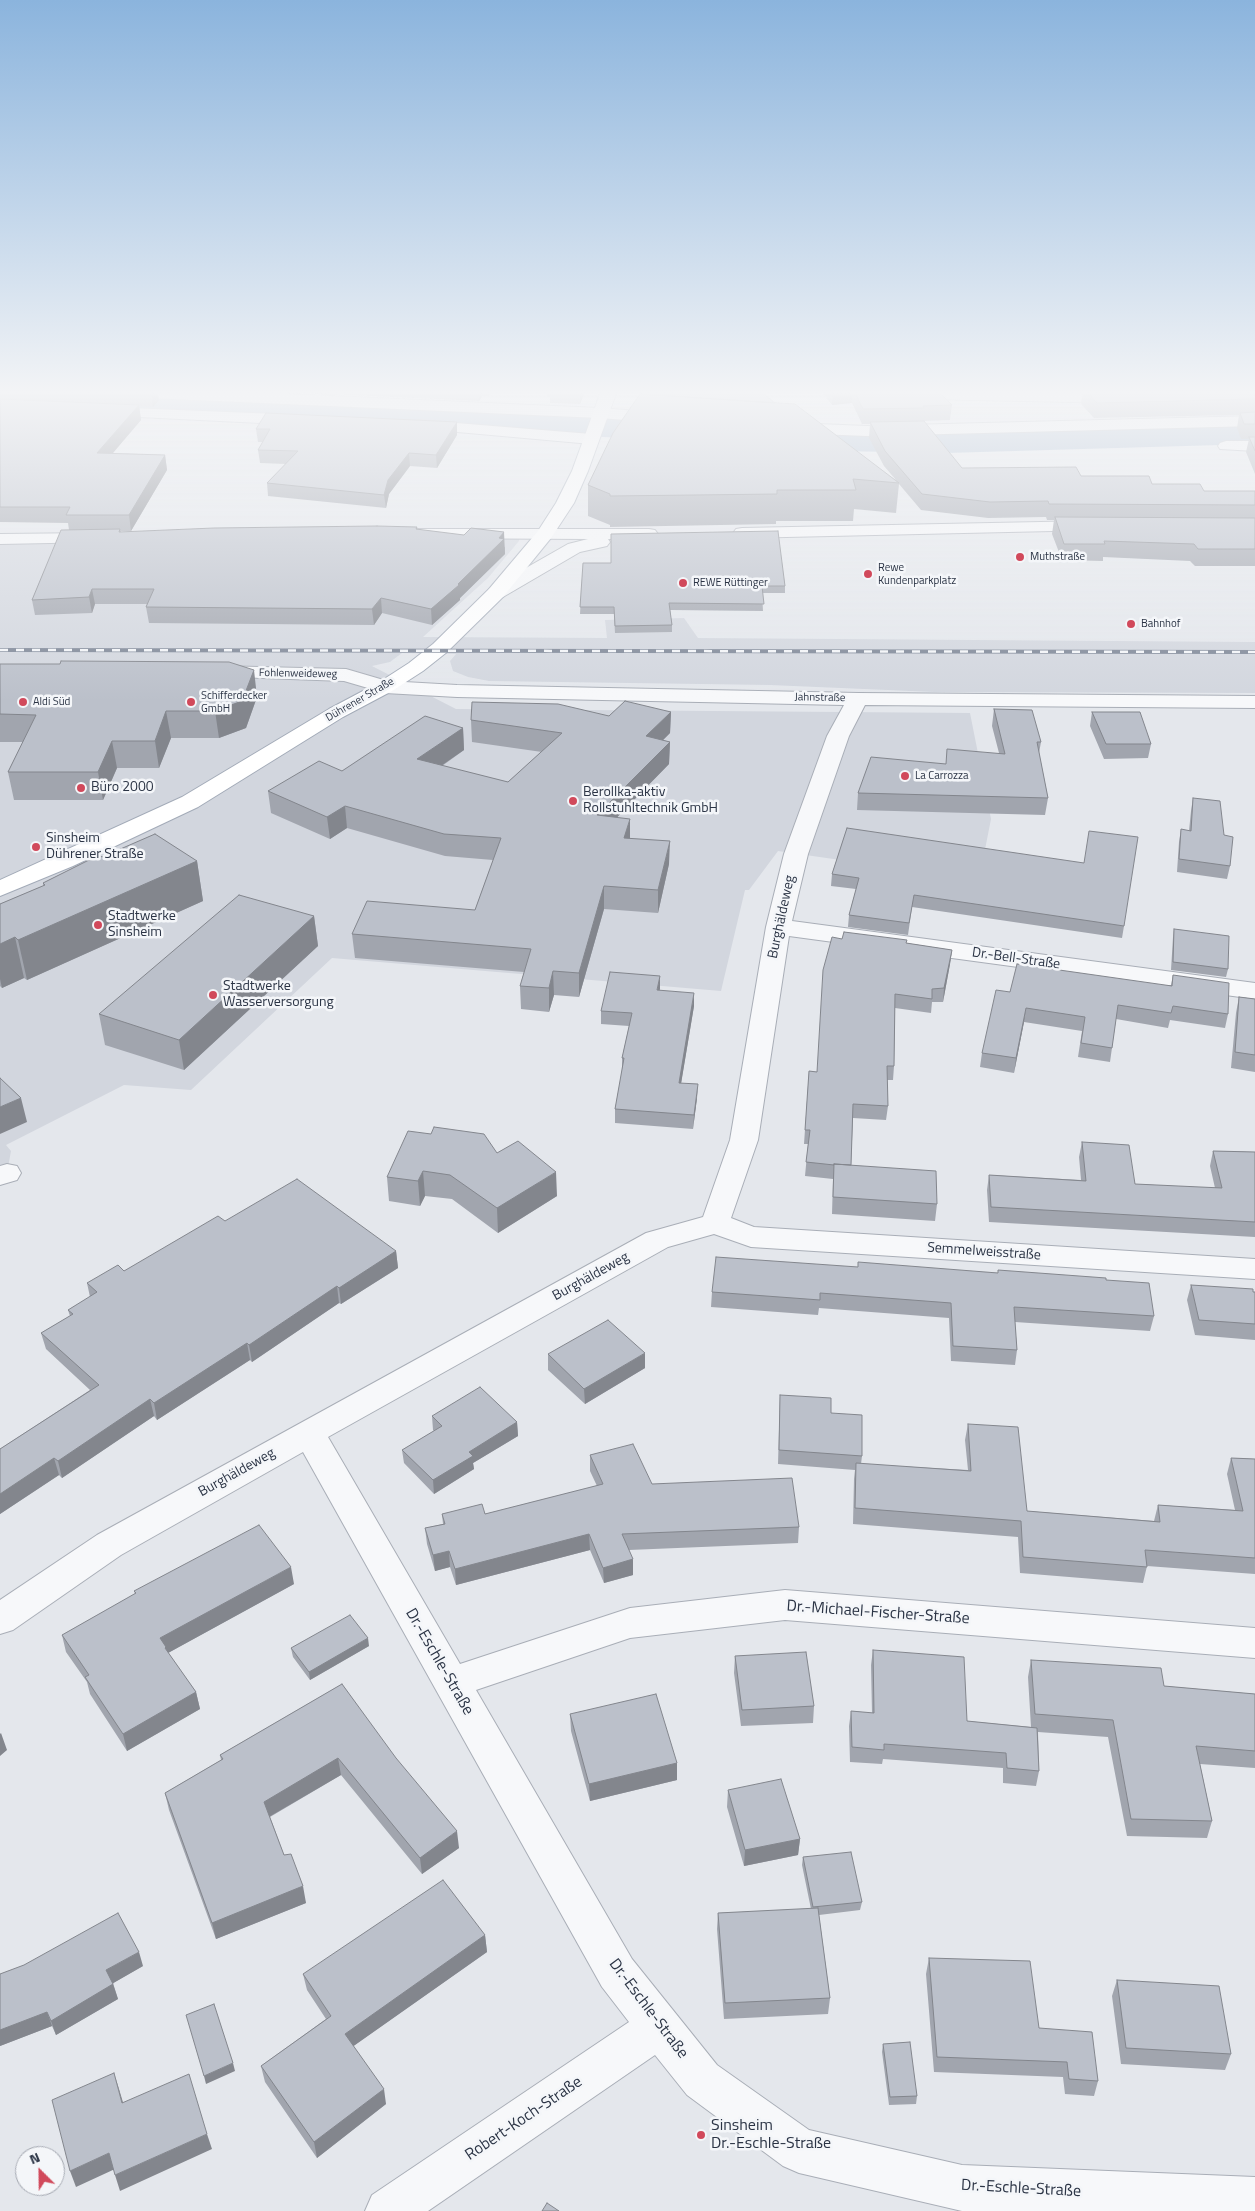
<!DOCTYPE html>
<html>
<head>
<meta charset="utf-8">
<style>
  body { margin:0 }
  #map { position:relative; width:1255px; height:2211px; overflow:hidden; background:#e4e7ec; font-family:"Titillium Web",sans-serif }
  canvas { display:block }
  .north { position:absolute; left:15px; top:2146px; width:50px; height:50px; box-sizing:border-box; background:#f4f6f9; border:1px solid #a4a8b1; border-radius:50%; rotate:337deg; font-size:14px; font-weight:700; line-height:20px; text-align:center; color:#2b3445 }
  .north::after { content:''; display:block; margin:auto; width:18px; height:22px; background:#d1495b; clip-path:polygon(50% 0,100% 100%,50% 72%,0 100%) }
</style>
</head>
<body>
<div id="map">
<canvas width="1255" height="2211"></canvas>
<div class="north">N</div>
</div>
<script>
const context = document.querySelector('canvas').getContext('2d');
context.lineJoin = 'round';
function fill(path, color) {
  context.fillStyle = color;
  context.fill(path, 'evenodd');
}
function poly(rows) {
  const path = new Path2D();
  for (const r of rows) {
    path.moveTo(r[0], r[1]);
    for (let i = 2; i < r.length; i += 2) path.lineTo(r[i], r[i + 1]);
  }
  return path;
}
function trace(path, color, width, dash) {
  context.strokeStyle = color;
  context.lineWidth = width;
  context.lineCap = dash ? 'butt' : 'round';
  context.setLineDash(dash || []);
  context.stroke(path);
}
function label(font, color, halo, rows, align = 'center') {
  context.font = font + ' "Titillium Web",sans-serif';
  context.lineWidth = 5;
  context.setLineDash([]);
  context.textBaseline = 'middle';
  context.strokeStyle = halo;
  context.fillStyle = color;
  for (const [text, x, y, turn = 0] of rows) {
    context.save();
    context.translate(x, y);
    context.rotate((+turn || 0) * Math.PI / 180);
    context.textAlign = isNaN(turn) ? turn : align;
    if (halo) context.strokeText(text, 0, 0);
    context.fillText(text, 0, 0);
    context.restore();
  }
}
fill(poly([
  [519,535,519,541,488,578,423,637,607,638,605,620,684,618,698,638,1255,642,1255,693,934,692,770,685,489,681,468,677,453,671,450,661,456,654,402,653,390,662,372,666,456,709,970,713,991,819,979,880,778,851,749,890,745,890,721,991,332,958,191,1090,124,1085,6,1145,11,1151,7,1173,0,1176,0,538]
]), '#d2d6de');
fill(poly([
  [0,391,581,417,576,433,138,416],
  [616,418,810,432,1255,425,1255,440,855,450,812,443,612,434]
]), '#c9d6c5');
fill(poly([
  [0,391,126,391,623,416,731,427,946,431,1255,422,1255,444,946,453,731,449,623,438,0,407,0,391]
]), '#9fb4cc');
const minor = poly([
  [97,391,218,391,600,408,663,413,669,415,671,418,669,421,663,423,600,418,105,396,97,391],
  [931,391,1119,393,1125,395,1127,398,1125,401,1119,403,925,399,923,396,925,393,931,391],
  [104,407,301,415,307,417,309,420,307,423,301,425,98,415,96,412,98,409,104,407],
  [1255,416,1255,426,867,436,793,433,787,431,785,428,787,425,793,423,867,426,1255,416],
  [419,420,591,434,597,436,599,439,597,442,591,444,413,428,411,425,413,422,419,420],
  [1226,441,1255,441,1255,451,1220,449,1218,446,1220,443,1226,441],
  [1091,521,1097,522,1100,526,1097,530,742,538,736,537,733,533,736,529,742,528,1091,521],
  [409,529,649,529,655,530,658,534,655,538,649,539,608,539,610,542,607,546,580,552,503,597,496,599,489,597,487,593,489,589,568,544,588,539,403,538,400,534,403,530,409,529],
  [94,533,100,534,103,538,100,542,0,544,0,534,94,533],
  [216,666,346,669,387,681,457,685,859,693,1255,696,1255,708,865,705,849,736,808,854,792,921,1255,983,1255,999,789,936,758,1140,731,1218,754,1227,1255,1259,1255,1279,751,1247,714,1234,668,1247,328,1437,460,1664,630,1608,785,1590,1255,1628,1255,1658,785,1620,630,1638,476,1690,632,1959,717,2065,809,2130,962,2165,1255,2177,1255,2211,962,2211,799,2173,783,2166,687,2095,655,2055,428,2211,365,2211,372,2195,629,2022,602,1987,303,1452,121,1555,13,1630,0,1634,0,1600,97,1535,646,1233,703,1217,730,1140,766,927,784,854,827,736,844,705,457,697,385,693,344,681,209,676,206,672,209,668,216,666],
  [7,1164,17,1166,21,1173,17,1180,0,1185,0,1166,7,1164]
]);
const major = poly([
  [601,391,617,391,588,471,574,503,551,538,503,597,447,652,423,671,392,691,343,717,198,807,73,866,0,896,0,880,182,797,329,709,378,683,409,663,433,644,489,589,538,531,556,503,572,471,601,391]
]);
trace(minor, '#a9aeb7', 2);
trace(major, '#a3abb8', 2);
fill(minor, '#f7f8fa');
fill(major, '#fff');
const rail = poly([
  [0,650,1255,652]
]);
trace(rail, '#7d8696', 4);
trace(rail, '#f4f6f9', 2.5, [8]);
fill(poly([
  [0,391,157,391,159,400,153,407,139,406,141,420,113,453,165,455,167,470,131,531,121,531,121,532,417,527,417,529,505,547,505,554,460,598,460,600,432,625,382,613,374,625,149,623,146,607,147,604,95,604,92,613,35,615,32,600,69,530,68,523,0,522],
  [286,391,492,391,489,396,482,396,479,401,286,392],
  [547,391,585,391,580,404,550,403,550,397,547,397],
  [821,391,938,391,952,405,950,420,923,421,962,468,1081,476,1152,484,1204,491,1255,491,1255,566,1195,566,1190,561,1103,557,1103,561,1062,560,1052,534,1054,520,1047,520,1046,517,988,518,921,510,899,484,896,513,854,509,853,521,776,521,776,524,610,527,610,525,588,516,588,485,775,403,896,480,884,466,869,438,870,424,862,424,852,403,832,405],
  [1083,391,1255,391,1255,474,1246,452,1249,439,1241,439,1237,428,1239,415,1094,418,1081,404],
  [457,422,457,435,437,468,410,466,389,494,386,508,268,496,267,483,286,464,260,463,258,450,263,442,258,442,256,429],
  [583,563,785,586,785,593,762,593,763,611,670,610,672,625,672,632,615,633,614,614,580,614],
  [0,664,257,697,246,728,219,738,171,738,159,768,117,768,103,800,14,800,8,772,23,742,0,742],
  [994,709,1041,742,1039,753,1048,798,1045,815,857,810,858,793,946,764,999,753,992,726],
  [671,712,670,733,663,740,670,742,669,764,617,817,630,838,669,864,658,913,604,909,579,997,554,995,549,1012,521,1009,520,986,524,972,355,958,352,934,475,910,493,860,445,856,347,828,330,839,271,813,268,791,342,771,463,728,464,750,442,766,508,782,542,752,472,742,471,720,609,716],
  [1092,712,1151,744,1148,758,1104,759,1090,726],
  [1193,798,1224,835,1230,866,1227,879,1177,872,1179,842,1181,829,1189,831,1191,811],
  [847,828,1124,926,1122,938,912,907,908,935,848,927,849,915,856,889,831,886,832,874],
  [197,861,203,901,27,980,24,978,2,988,0,986,0,904,43,886,43,883],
  [314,916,318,946,184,1070,105,1045,99,1014],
  [1174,929,1228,969,1226,977,1171,970,1173,937],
  [842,939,906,943,952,950,950,964,943,1002,932,1002,931,1013,895,1008,894,1066,893,1080,887,1080,888,1106,886,1120,853,1118,851,1165,937,1204,935,1221,832,1214,833,1179,805,1176,808,1144,804,1144,809,1071,817,1072],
  [1173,975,1228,1014,1225,1028,1170,1020,1168,1028,1116,1019,1110,1062,1078,1057,1082,1031,1024,1022,1014,1073,980,1067,982,1053,1010,992,1171,985],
  [659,990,694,1006,681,1083,697,1098,693,1129,615,1123,615,1109,622,1071,622,1058,629,1026,601,1024,601,1011],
  [1239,997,1255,999,1255,1072,1231,1068,1236,1013],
  [1082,1142,1135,1184,1215,1188,1210,1166,1213,1151,1255,1152,1255,1237,989,1222,987,1190,989,1175,1081,1180,1079,1157],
  [497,1153,557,1196,498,1233,452,1199,425,1196,420,1206,389,1201,387,1177],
  [225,1221,396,1251,398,1268,341,1304,339,1303,252,1362,250,1360,157,1420,154,1416,62,1478,59,1475,0,1514,0,1449,90,1390,46,1349,41,1333,70,1316,68,1310,90,1297,87,1283,124,1271],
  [858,1267,998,1273,1106,1280,1154,1316,1150,1331,1015,1322,1017,1350,1015,1365,951,1361,949,1318,819,1308,818,1315,711,1307,712,1292],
  [1191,1285,1255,1292,1255,1340,1195,1335,1187,1300],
  [548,1354,645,1368,585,1404,548,1370],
  [780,1395,831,1413,862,1456,861,1464,968,1470,965,1440,968,1424,1027,1511,1154,1521,1158,1505,1235,1510,1227,1474,1231,1458,1255,1459,1255,1574,1147,1566,1143,1583,1020,1573,1018,1537,853,1524,854,1479,855,1470,778,1464],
  [432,1416,517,1422,518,1436,473,1463,474,1469,434,1494,404,1463,402,1450,434,1431,433,1430],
  [590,1455,652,1484,799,1527,798,1543,629,1550,633,1575,604,1583,590,1550,456,1585,450,1567,435,1571,427,1544,425,1528,443,1524,442,1514,485,1514,597,1486,590,1471],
  [294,1584,168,1653,196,1692,200,1709,127,1751,90,1694,87,1682,66,1652,62,1635,135,1594,134,1591],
  [369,1646,310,1680,293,1657,291,1648],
  [873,1650,967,1721,1031,1727,1028,1677,1031,1660,1164,1686,1255,1694,1255,1768,1200,1764,1212,1821,1207,1838,1127,1836,1108,1737,1038,1732,1039,1771,1036,1786,1003,1783,1003,1768,883,1759,882,1764,850,1762,849,1726,851,1711,872,1713,871,1665],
  [735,1656,814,1706,813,1723,741,1726,734,1673],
  [342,1684,459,1848,422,1874,341,1775,270,1817,284,1855,306,1903,216,1939,169,1810,165,1793,221,1760,220,1755],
  [570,1714,677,1763,677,1780,590,1801,571,1731],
  [728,1790,800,1839,798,1855,744,1866,727,1807],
  [803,1857,862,1902,860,1910,819,1915,830,1998,828,2014,724,2019,717,1929,718,1913,811,1909,802,1865],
  [485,1935,487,1952,353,2046,386,2104,317,2158,265,2082,261,2066,326,2019,307,1990,303,1974],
  [929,1958,1039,2028,1098,2081,1094,2096,1065,2094,1063,2077,934,2072,926,1974],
  [143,1966,113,1983,118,1999,56,2035,52,2026,0,2046,0,1974],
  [1117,1980,1231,2054,1225,2070,1121,2064,1112,1996],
  [883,2044,917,2096,916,2104,889,2105,882,2052]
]), '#a1a5ae');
fill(poly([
  [151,391,157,391,159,400,153,407,151,392],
  [478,391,482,391,482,396,479,401],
  [580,391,585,391,580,404],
  [833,391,852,391,852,403,832,405],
  [139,405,141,420,100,468,97,453],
  [457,422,457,435,437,468,436,455],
  [409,453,410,466,389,494,386,508,384,495,388,480],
  [165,455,167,470,131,531,129,515],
  [504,532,505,554,460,598,460,600,432,625,431,609,458,584],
  [92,589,95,604,92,613,89,597],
  [381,598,382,613,374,625,372,609],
  [254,670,257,697,246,728,219,738,215,711],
  [166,711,171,738,159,768,155,741],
  [671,712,670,733,645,758,646,736],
  [463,728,464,750,419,781,417,759],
  [112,741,117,768,103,800,98,772],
  [670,742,669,764,597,838,597,815],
  [345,806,347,828,330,839,327,817],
  [630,819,630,841,624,838],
  [670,841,669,864,658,913,658,890],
  [197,861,203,901,27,980,18,940],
  [604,886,604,909,579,997,579,973],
  [314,916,318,946,184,1070,179,1040],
  [15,937,24,978,2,988,0,979,0,944],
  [952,950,950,964,943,1002,944,988],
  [553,971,554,995,549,1012,549,988],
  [660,976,660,989,657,1003,657,990],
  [694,993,694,1006,679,1096,679,1083],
  [1026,1008,1024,1022,1014,1073,1016,1058],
  [698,1084,697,1098,693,1129,694,1115],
  [21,1098,27,1122,0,1134,0,1107],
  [423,1171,425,1196,420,1206,418,1181],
  [556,1172,557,1196,498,1233,497,1208],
  [396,1251,398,1268,341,1304,339,1288],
  [337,1286,339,1303,252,1362,249,1345],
  [247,1343,250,1360,157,1420,154,1403],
  [645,1353,645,1368,585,1404,584,1389],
  [150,1399,154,1416,62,1478,58,1461],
  [517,1422,518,1436,473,1463,474,1469,434,1494,433,1480,469,1452],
  [54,1458,59,1475,0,1514,0,1494],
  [589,1534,590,1550,456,1585,455,1569],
  [449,1551,450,1567,435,1571,433,1555],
  [633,1559,633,1575,604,1583,603,1568],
  [291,1567,294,1584,168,1653,160,1638],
  [368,1638,369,1646,310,1680,309,1672],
  [196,1692,200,1709,127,1751,123,1734],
  [1,1733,7,1750,0,1756,0,1734],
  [338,1758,341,1775,267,1818,264,1802],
  [677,1763,677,1780,590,1801,589,1784],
  [457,1831,459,1848,422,1874,420,1858],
  [800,1839,798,1855,744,1866,745,1850],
  [303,1886,306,1903,216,1939,212,1923],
  [485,1935,487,1952,348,2050,345,2034],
  [139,1952,143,1966,110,1985,106,1970],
  [113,1984,118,1999,56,2035,51,2021],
  [47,2012,52,2026,0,2046,0,2030],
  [233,2063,235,2071,206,2084,204,2076],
  [114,2073,119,2089,128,2119,122,2103],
  [384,2089,386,2104,317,2158,314,2142],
  [207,2134,212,2149,120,2191,115,2175],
  [109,2153,115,2169,76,2187,70,2171]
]), '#83868d');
const building = poly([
  [642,391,760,391,775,403,641,394,642,391],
  [854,391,938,391,952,405,923,406,924,408,863,409,854,391],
  [1086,391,1255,391,1255,399,1097,403,1086,391],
  [640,394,795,404,899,483,853,479,856,490,777,490,777,494,610,496,610,494,588,485,613,433,640,394],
  [0,399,139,405,97,453,165,455,129,515,66,515,70,507,0,507,0,399],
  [1255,412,1255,424,1244,424,1240,413,1255,412],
  [266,413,457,422,436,455,409,453,388,480,384,495,267,483,298,451,258,450,270,429,256,429,266,413],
  [924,421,962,468,1076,467,1081,476,1149,476,1152,484,1200,484,1204,491,1255,491,1255,505,1049,504,1048,501,990,502,922,494,885,451,870,422,924,421],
  [1249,437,1255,437,1255,451,1249,437],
  [1055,517,1255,518,1255,549,1198,549,1194,544,1104,541,1105,544,1064,544,1055,517],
  [377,526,417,527,416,529,464,535,471,528,504,532,499,538,504,539,458,584,459,585,431,609,381,598,372,609,146,607,154,589,92,589,89,597,32,600,61,530,120,529,119,532,214,528,377,526],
  [778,531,785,586,762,586,764,604,669,603,672,625,615,626,614,607,580,607,583,563,611,563,611,534,778,531],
  [61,661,229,662,254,670,242,701,215,711,166,711,155,741,112,741,98,772,8,772,36,715,0,714,0,664,60,664,61,661],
  [625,701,671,712,646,736,670,742,597,815,630,819,624,838,670,841,658,890,604,886,579,973,553,971,549,988,520,986,531,949,352,934,367,901,475,910,501,838,444,834,345,806,327,817,268,791,319,761,342,771,425,716,463,728,417,759,508,782,562,733,471,720,472,702,558,704,609,716,625,701],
  [994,709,1032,710,1041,742,1037,742,1048,798,858,793,871,757,946,764,947,749,1005,754,994,709],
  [1092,712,1140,712,1151,744,1106,744,1092,712],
  [1193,798,1220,801,1224,835,1233,837,1230,866,1179,859,1181,829,1191,831,1193,798],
  [847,828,1084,863,1089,831,1138,837,1124,926,914,895,909,923,849,915,859,878,832,874,847,828],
  [155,834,197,861,18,940,15,937,0,944,0,904,45,885,43,883,99,855,102,857,155,834],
  [239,895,314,916,179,1040,99,1014,239,895],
  [1174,929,1229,936,1228,969,1173,962,1174,929],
  [844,932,907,940,906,943,952,950,944,988,932,989,932,999,895,994,894,1066,887,1066,888,1106,853,1104,851,1165,834,1164,834,1165,806,1162,810,1130,805,1130,809,1071,817,1072,823,970,832,937,842,939,844,932],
  [1017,964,1172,986,1173,975,1229,983,1228,1014,1173,1006,1171,1013,1118,1005,1112,1048,1081,1043,1085,1017,1026,1008,1016,1058,982,1053,996,990,1010,992,1017,964],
  [610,972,660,976,657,990,694,993,679,1083,698,1084,694,1115,615,1109,624,1058,622,1058,632,1013,601,1011,610,972],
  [1239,997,1255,999,1255,1055,1235,1052,1239,997],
  [0,1078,21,1098,0,1107,0,1078],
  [434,1127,484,1134,497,1153,518,1141,556,1172,497,1208,450,1175,423,1171,418,1181,387,1177,408,1131,431,1134,434,1127],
  [1082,1142,1129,1145,1135,1184,1222,1188,1213,1151,1255,1152,1255,1222,991,1207,989,1175,1086,1181,1082,1142],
  [834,1164,936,1171,937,1204,833,1197,834,1164],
  [297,1179,396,1251,339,1288,337,1286,249,1345,247,1343,154,1403,150,1399,58,1461,54,1458,0,1494,0,1449,99,1385,41,1333,73,1314,68,1310,97,1292,87,1283,118,1265,124,1271,218,1216,225,1221,297,1179],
  [716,1257,858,1267,858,1262,998,1273,998,1270,1106,1278,1106,1280,1149,1283,1154,1316,1014,1307,1017,1350,953,1346,951,1303,820,1293,820,1300,712,1292,716,1257],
  [1191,1285,1253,1289,1253,1292,1255,1292,1255,1324,1199,1320,1191,1285],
  [608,1320,645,1353,584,1389,548,1354,608,1320],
  [480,1387,517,1422,469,1452,473,1456,433,1480,402,1450,442,1426,432,1416,480,1387],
  [780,1395,831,1398,831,1413,862,1415,862,1456,779,1450,780,1395],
  [968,1424,1018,1427,1027,1511,1160,1522,1158,1505,1243,1511,1231,1458,1255,1459,1255,1558,1145,1550,1147,1567,1023,1557,1021,1521,855,1508,856,1463,971,1471,968,1424],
  [633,1444,652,1484,792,1478,799,1527,622,1534,633,1559,603,1568,589,1534,455,1569,449,1551,433,1555,425,1528,445,1524,442,1514,482,1504,485,1514,603,1484,590,1455,633,1444],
  [259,1525,291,1567,160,1638,166,1647,165,1648,196,1692,123,1734,85,1677,89,1675,62,1635,136,1593,134,1591,259,1525],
  [350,1615,368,1638,309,1672,291,1648,350,1615],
  [873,1650,964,1657,967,1721,1037,1728,1039,1771,1007,1768,1006,1753,884,1744,884,1750,852,1747,851,1711,874,1713,873,1650],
  [806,1652,814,1706,742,1710,735,1656,806,1652],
  [1031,1660,1161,1668,1164,1686,1255,1694,1255,1751,1196,1746,1212,1821,1131,1819,1113,1720,1035,1714,1031,1660],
  [342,1684,396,1758,457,1831,420,1858,338,1758,264,1802,284,1855,291,1854,303,1886,212,1923,165,1793,223,1759,220,1755,342,1684],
  [656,1694,677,1763,589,1784,570,1714,656,1694],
  [781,1779,800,1839,745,1850,728,1790,781,1779],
  [851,1852,862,1902,813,1907,803,1857,851,1852],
  [443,1880,485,1935,345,2034,384,2089,314,2142,261,2066,331,2016,303,1974,443,1880],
  [818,1908,830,1998,725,2003,718,1913,818,1908],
  [118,1913,139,1952,106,1970,113,1984,51,2021,47,2012,0,2030,0,1974,24,1965,118,1913],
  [929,1958,1030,1961,1039,2028,1092,2032,1098,2081,1069,2079,1067,2062,937,2057,929,1958],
  [1117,1980,1219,1986,1231,2054,1126,2048,1117,1980],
  [214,2004,233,2063,204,2076,186,2015,214,2004],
  [910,2042,917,2096,890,2097,883,2044,910,2042],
  [114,2073,122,2103,189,2074,207,2134,115,2175,109,2153,70,2171,52,2100,114,2073],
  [547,2203,559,2211,542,2211,547,2203]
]);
fill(building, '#bbc0ca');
trace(building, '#83868d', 1);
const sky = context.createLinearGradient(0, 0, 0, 701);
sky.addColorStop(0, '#8bb4dd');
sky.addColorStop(0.56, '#f3f4f6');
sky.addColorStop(1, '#f3f4f600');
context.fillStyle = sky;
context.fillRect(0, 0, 1255, 701);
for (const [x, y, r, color] of [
  [1020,557,5,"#d1495b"],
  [868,574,5,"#d1495b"],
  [683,583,5,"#d1495b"],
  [1131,624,5,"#d1495b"],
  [23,702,5,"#d1495b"],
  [191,702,5,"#d1495b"],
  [905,776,5,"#d1495b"],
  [81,788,5,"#d1495b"],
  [573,801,5,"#d1495b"],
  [36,847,5,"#d1495b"],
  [98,925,5,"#d1495b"],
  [213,995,5,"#d1495b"],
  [701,2135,5,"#d1495b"]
]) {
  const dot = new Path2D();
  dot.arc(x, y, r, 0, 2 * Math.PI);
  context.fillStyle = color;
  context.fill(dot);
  trace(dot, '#f4f6f9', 2);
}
label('11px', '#2b3445', '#f4f6f9', [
  ["Muthstraße",1030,557],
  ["Rewe",878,568],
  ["Kundenparkplatz",878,581],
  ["REWE Rüttinger",693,583],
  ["Bahnhof",1141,624],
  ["Schifferdecker",201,696],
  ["GmbH",201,709],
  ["Aldi Süd",33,702],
  ["La Carrozza",915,776]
], 'left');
label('11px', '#2b3445', '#f4f6f9', [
  ["Fohlenweideweg",298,674,1],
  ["Jahnstraße",820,698,1],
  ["Dührener Straße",360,700,-30]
]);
label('14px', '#2b3445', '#f4f6f9', [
  ["Büro 2000",91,788],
  ["Berollka-aktiv",583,793],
  ["Rollstuhltechnik GmbH",583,809],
  ["Sinsheim",46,839],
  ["Dührener Straße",46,855],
  ["Stadtwerke",108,917],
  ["Sinsheim",108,933],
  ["Stadtwerke",223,987],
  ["Wasserversorgung",223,1003]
], 'left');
label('14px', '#2b3445', '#f4f6f9', [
  ["Burghäldeweg",782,917,-78],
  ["Dr.-Bell-Straße",1016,959,8],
  ["Semmelweisstraße",984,1252,4],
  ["Burghäldeweg",591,1277,-29],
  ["Burghäldeweg",237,1473,-29]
]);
label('16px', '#2b3445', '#f4f6f9', [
  ["Dr.-Michael-Fischer-Straße",878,1613,4],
  ["Dr.-Eschle-Straße",439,1662,60],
  ["Dr.-Eschle-Straße",648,2009,53],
  ["Robert-Koch-Straße",524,2119,-34],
  ["Dr.-Eschle-Straße",1021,2189,3]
]);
label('16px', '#2b3445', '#f4f6f9', [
  ["Sinsheim",711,2126],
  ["Dr.-Eschle-Straße",711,2144]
], 'left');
</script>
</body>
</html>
